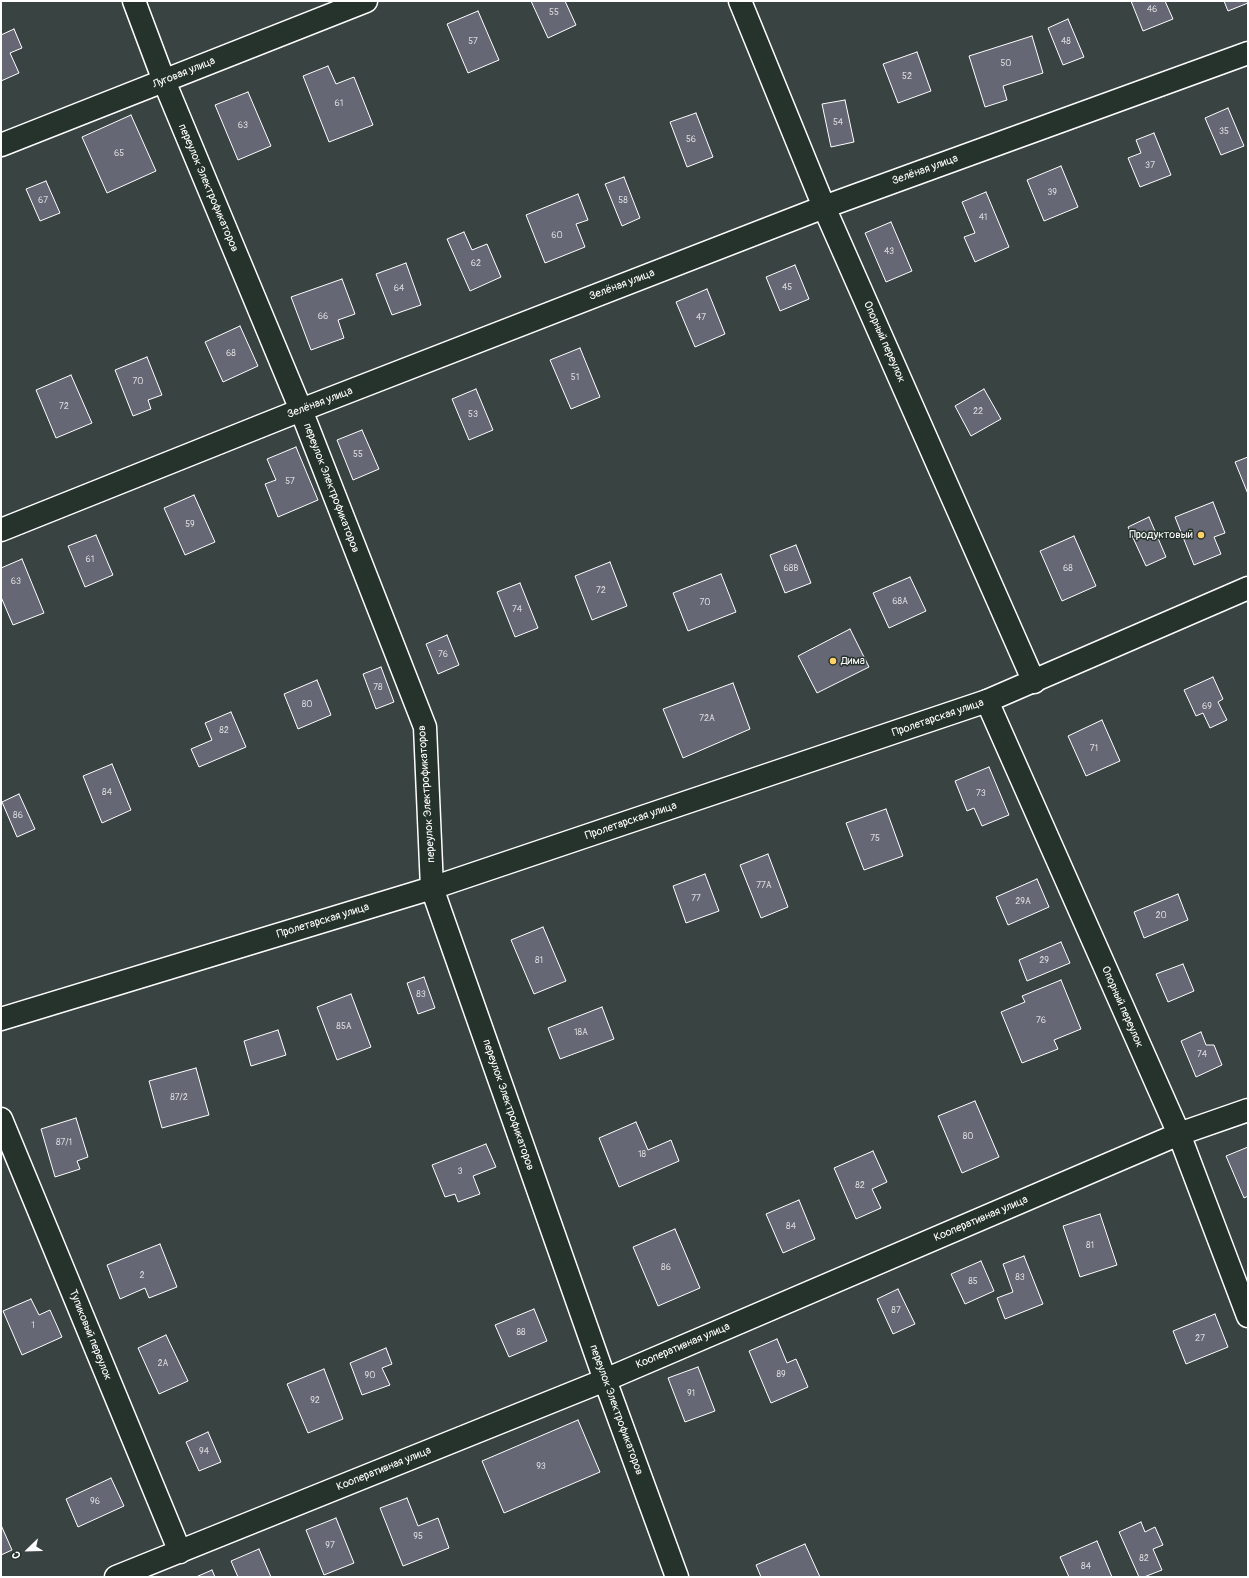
<!DOCTYPE html>
<html>
<head>
<meta charset="utf-8">
<style>
  body { margin:0 }
  #map { position:relative; width:1249px; height:1578px; overflow:hidden; background:#394342; font-family:Pangolin,sans-serif }
  canvas { display:block }
  .frame { position:absolute; inset:0; border:2px solid #fff; pointer-events:none }
  .north { position:absolute; left:8px; top:1530px; width:40px; height:40px; -webkit-text-stroke:3px #26332d; paint-order:stroke; rotate:247deg; font-size:11px; font-weight:700; line-height:16px; text-align:center; color:#fff }
  .north::after { content:''; display:block; margin:auto; width:14px; height:18px; background:#fff; clip-path:polygon(50% 0,100% 100%,50% 72%,0 100%) }
</style>
</head>
<body>
<div id="map">
<canvas width="1249" height="1578"></canvas>
<div class="frame"></div>
<div class="north">С</div>
</div>
<script>
const context = document.querySelector('canvas').getContext('2d');
context.lineJoin = 'round';
function fill(path, color) {
  context.fillStyle = color;
  context.fill(path, 'evenodd');
}
function poly(rows) {
  const path = new Path2D();
  for (const r of rows) {
    path.moveTo(r[0], r[1]);
    for (let i = 2; i < r.length; i += 2) path.lineTo(r[i], r[i + 1]);
  }
  return path;
}
function trace(path, color, width, dash) {
  context.strokeStyle = color;
  context.lineWidth = width;
  context.lineCap = dash ? 'butt' : 'round';
  context.setLineDash(dash || []);
  context.stroke(path);
}
function label(font, color, halo, rows, align = 'center') {
  context.font = font + ' Pangolin,sans-serif';
  context.lineWidth = 3;
  context.setLineDash([]);
  context.textBaseline = 'middle';
  context.strokeStyle = halo;
  context.fillStyle = color;
  for (const [text, x, y, turn = 0] of rows) {
    context.save();
    context.translate(x, y);
    context.rotate((+turn || 0) * Math.PI / 180);
    context.textAlign = isNaN(turn) ? turn : align;
    if (halo) context.strokeText(text, 0, 0);
    context.fillText(text, 0, 0);
    context.restore();
  }
}
const building = poly([
  [531,1,565,1,576,25,548,38,531,1],
  [1131,1,1165,1,1173,19,1143,31,1131,1],
  [1224,1,1248,1,1248,3,1228,11,1224,1],
  [478,11,499,60,468,73,447,24,478,11],
  [1068,19,1084,57,1063,65,1048,28,1068,19],
  [14,29,22,48,10,53,19,73,1,81,1,35,14,29],
  [1032,36,1043,73,1003,86,1007,100,985,107,969,56,1032,36],
  [917,52,931,91,898,103,883,64,917,52],
  [328,66,336,84,354,77,373,125,329,142,303,76,328,66],
  [248,92,271,146,238,160,215,105,248,92],
  [845,100,854,142,831,147,822,104,845,100],
  [1228,108,1244,146,1221,155,1205,118,1228,108],
  [696,113,713,157,687,167,670,122,696,113],
  [131,115,156,171,107,193,82,137,131,115],
  [1154,133,1171,175,1140,187,1128,158,1141,153,1136,140,1154,133],
  [1061,166,1078,207,1044,221,1027,180,1061,166],
  [624,177,640,218,622,226,605,184,624,177],
  [46,181,60,213,40,221,26,189,46,181],
  [986,192,1009,247,975,262,964,237,975,233,962,202,986,192],
  [578,194,588,220,576,224,585,247,545,263,526,215,578,194],
  [891,222,912,271,886,282,865,233,891,222],
  [464,232,472,250,487,244,501,277,470,291,447,239,464,232],
  [406,263,421,305,392,315,376,274,406,263],
  [795,265,809,299,780,311,766,277,795,265],
  [342,279,355,314,338,320,344,338,311,350,291,297,342,279],
  [707,289,725,334,695,347,676,302,707,289],
  [240,326,258,366,223,382,205,342,240,326],
  [580,348,600,397,571,409,550,360,580,348],
  [147,357,162,395,148,400,151,409,133,416,115,370,147,357],
  [71,375,92,423,56,438,36,390,71,375],
  [476,389,493,430,469,440,452,399,476,389],
  [984,389,1001,419,971,436,955,406,984,389],
  [362,430,379,469,353,480,337,440,362,430],
  [296,447,318,500,278,517,265,484,276,480,267,459,296,447],
  [1248,457,1248,494,1235,462,1248,457],
  [194,495,215,542,185,555,164,508,194,495],
  [1213,502,1225,533,1214,537,1221,554,1194,565,1175,517,1213,502],
  [1149,517,1166,557,1146,566,1128,527,1149,517],
  [96,535,113,575,85,587,68,546,96,535],
  [1074,536,1096,586,1062,601,1040,551,1074,536],
  [796,545,811,583,785,593,770,555,796,545],
  [22,559,44,613,13,625,1,597,1,568,22,559],
  [610,562,627,606,592,620,575,576,610,562],
  [721,574,736,612,688,631,673,593,721,574],
  [910,577,926,611,889,628,873,593,910,577],
  [520,583,538,628,515,637,497,592,520,583],
  [850,629,869,667,817,693,798,656,850,629],
  [447,635,459,665,438,674,426,644,447,635],
  [381,667,394,702,376,709,363,674,381,667],
  [1213,677,1223,699,1218,702,1227,720,1210,728,1203,713,1196,716,1184,690,1213,677],
  [317,680,331,715,298,729,284,694,317,680],
  [733,683,750,729,683,758,663,709,733,683],
  [231,712,246,747,199,767,191,749,212,740,205,723,231,712],
  [1102,720,1120,761,1086,776,1068,736,1102,720],
  [112,764,131,810,102,823,83,776,112,764],
  [989,767,1009,815,982,826,974,808,967,811,955,781,989,767],
  [19,794,35,829,17,837,2,802,19,794],
  [886,809,903,856,864,870,846,823,886,809],
  [768,854,788,907,761,918,740,865,768,854],
  [705,874,719,911,686,923,673,886,705,874],
  [1037,879,1049,907,1008,925,996,897,1037,879],
  [1178,894,1188,920,1144,938,1134,912,1178,894],
  [543,927,566,981,534,994,511,940,543,927],
  [1061,942,1070,963,1027,981,1019,960,1061,942],
  [1183,964,1194,991,1168,1002,1156,974,1183,964],
  [424,977,435,1008,418,1014,407,983,424,977],
  [1061,980,1081,1029,1054,1040,1058,1049,1022,1063,1001,1012,1025,1002,1022,996,1061,980],
  [351,994,371,1047,337,1060,317,1007,351,994],
  [602,1007,614,1039,560,1059,548,1028,602,1007],
  [278,1030,286,1055,251,1066,244,1041,278,1030],
  [1201,1032,1206,1045,1214,1045,1222,1065,1196,1077,1181,1041,1201,1032],
  [196,1068,209,1115,162,1128,149,1081,196,1068],
  [975,1101,999,1157,962,1173,938,1116,975,1101],
  [76,1118,88,1157,77,1161,80,1169,55,1177,41,1129,76,1118],
  [636,1122,648,1150,671,1140,679,1161,619,1187,599,1138,636,1122],
  [486,1144,496,1167,473,1176,480,1194,458,1202,455,1194,445,1197,432,1165,486,1144],
  [1248,1147,1248,1196,1244,1198,1226,1156,1248,1147],
  [873,1151,887,1182,872,1189,881,1208,856,1219,834,1168,873,1151],
  [799,1200,815,1239,783,1253,766,1214,799,1200],
  [1100,1214,1117,1265,1080,1277,1063,1226,1100,1214],
  [675,1229,700,1288,658,1306,633,1247,675,1229],
  [160,1244,177,1287,149,1298,145,1288,120,1299,107,1265,160,1244],
  [1024,1256,1043,1304,1005,1319,997,1298,1013,1292,1003,1264,1024,1256],
  [981,1261,994,1291,965,1304,951,1274,981,1261],
  [898,1289,915,1324,893,1334,877,1299,898,1289],
  [31,1299,39,1315,50,1310,62,1337,22,1355,3,1311,31,1299],
  [534,1309,547,1341,509,1357,495,1325,534,1309],
  [1215,1314,1228,1347,1186,1364,1173,1331,1215,1314],
  [166,1335,188,1381,159,1394,138,1348,166,1335],
  [777,1339,787,1363,796,1359,808,1387,771,1403,749,1351,777,1339],
  [386,1348,392,1364,382,1368,390,1385,362,1395,350,1363,386,1348],
  [698,1367,715,1411,685,1422,668,1378,698,1367],
  [324,1369,343,1419,308,1433,287,1384,324,1369],
  [578,1420,600,1472,504,1513,482,1461,578,1420],
  [208,1432,221,1462,199,1471,186,1442,208,1432],
  [111,1478,124,1506,78,1527,66,1499,111,1478],
  [407,1498,418,1526,438,1518,449,1548,403,1566,380,1508,407,1498],
  [336,1518,354,1563,324,1575,306,1530,336,1518],
  [1141,1522,1145,1532,1155,1527,1163,1545,1153,1549,1162,1570,1144,1577,1139,1577,1119,1532,1141,1522],
  [1,1525,12,1550,1,1555,1,1525],
  [1097,1541,1112,1577,1069,1577,1060,1557,1097,1541],
  [805,1544,820,1577,761,1577,756,1565,805,1544],
  [259,1549,271,1577,238,1577,231,1561,259,1549],
  [212,1570,215,1577,196,1577,212,1570]
]);
fill(building, '#656774');
trace(building, '#fff', 1);
const street = poly([
  [134,1,164,81,301,410,425,727,432,888,605,1380,677,1577],
  [740,1,824,207,1034,682],
  [1,145,366,1],
  [1,530,301,410,824,207,1248,53],
  [987,701,1179,1134,1248,1316],
  [1,1119,180,1552],
  [116,1577,605,1380,1179,1134,1248,1110]
]);
const secondary = poly([
  [1,1019,432,888,987,701,1248,588]
]);
trace(street, '#fff', 25);
trace(secondary, '#fff', 25);
trace(street, '#26332d', 22);
trace(secondary, '#26332d', 22);
for (const [x, y, r, color] of [
  [1201,535,4,"#ffd166"],
  [833,661,4,"#ffd166"]
]) {
  const dot = new Path2D();
  dot.arc(x, y, r, 0, 2 * Math.PI);
  context.fillStyle = color;
  context.fill(dot);
  trace(dot, '#26332d', 1.5);
}
label('9px', '#d8d9dc', null, [
  ["46",1152,10],
  ["55",554,13],
  ["57",473,42],
  ["48",1066,42],
  ["50",1006,64],
  ["52",907,77],
  ["61",339,104],
  ["54",838,123],
  ["63",243,126],
  ["35",1224,132],
  ["56",691,140],
  ["65",119,154],
  ["37",1150,166],
  ["39",1052,193],
  ["67",43,201],
  ["58",623,201],
  ["41",983,218],
  ["60",557,236],
  ["43",889,252],
  ["62",476,264],
  ["45",787,288],
  ["64",399,289],
  ["66",323,317],
  ["47",701,318],
  ["68",231,354],
  ["51",575,378],
  ["70",138,382],
  ["72",64,407],
  ["22",978,412],
  ["53",473,415],
  ["55",358,455],
  ["57",290,482],
  ["59",190,525],
  ["61",90,560],
  ["68В",791,569],
  ["68",1068,569],
  ["63",16,582],
  ["72",601,591],
  ["68А",900,602],
  ["70",705,603],
  ["74",517,610],
  ["76",443,655],
  ["78",378,688],
  ["80",307,705],
  ["69",1207,707],
  ["72А",707,719],
  ["82",224,731],
  ["71",1094,749],
  ["84",107,793],
  ["73",981,794],
  ["86",18,816],
  ["75",875,839],
  ["77А",764,886],
  ["77",696,899],
  ["29А",1023,902],
  ["20",1161,916],
  ["81",539,961],
  ["29",1044,961],
  ["83",421,995],
  ["76",1041,1021],
  ["85А",344,1027],
  ["18А",581,1033],
  ["74",1202,1055],
  ["87/2",179,1098],
  ["80",968,1137],
  ["87/1",64,1143],
  ["18",642,1155],
  ["3",460,1172],
  ["82",860,1186],
  ["84",791,1227],
  ["81",1090,1246],
  ["86",666,1268],
  ["2",142,1276],
  ["83",1020,1278],
  ["85",973,1282],
  ["87",896,1311],
  ["1",33,1326],
  ["88",521,1333],
  ["27",1200,1339],
  ["2А",163,1364],
  ["89",781,1375],
  ["90",370,1376],
  ["91",691,1394],
  ["92",315,1401],
  ["94",204,1452],
  ["93",541,1467],
  ["96",95,1502],
  ["95",418,1537],
  ["97",330,1546],
  ["82",1144,1559],
  ["84",1086,1567]
]);
label('11px', '#fff', '#26332d', [
  ["Луговая улица",184,73,-22],
  ["Зелёная улица",925,170,-20],
  ["переулок Электрофикаторов",208,188,67],
  ["Зелёная улица",622,285,-21],
  ["Опорный переулок",884,342,66],
  ["Зелёная улица",320,403,-21],
  ["переулок Электрофикаторов",331,488,69],
  ["Пролетарская улица",938,718,-19],
  ["переулок Электрофикаторов",427,794,-94],
  ["Пролетарская улица",631,821,-19],
  ["Пролетарская улица",323,921,-17],
  ["Опорный переулок",1122,1007,66],
  ["переулок Электрофикаторов",508,1105,71],
  ["Кооперативная улица",981,1219,-23],
  ["Тупиковый переулок",90,1335,68],
  ["Кооперативная улица",683,1346,-23],
  ["переулок Электрофикаторов",616,1410,70],
  ["Кооперативная улица",384,1469,-22]
]);
label('11px', '#fff', '#26332d', [
  ["Продуктовый",1193,535],
  ["Дима",841,661,"left"]
], 'right');
</script>
</body>
</html>
